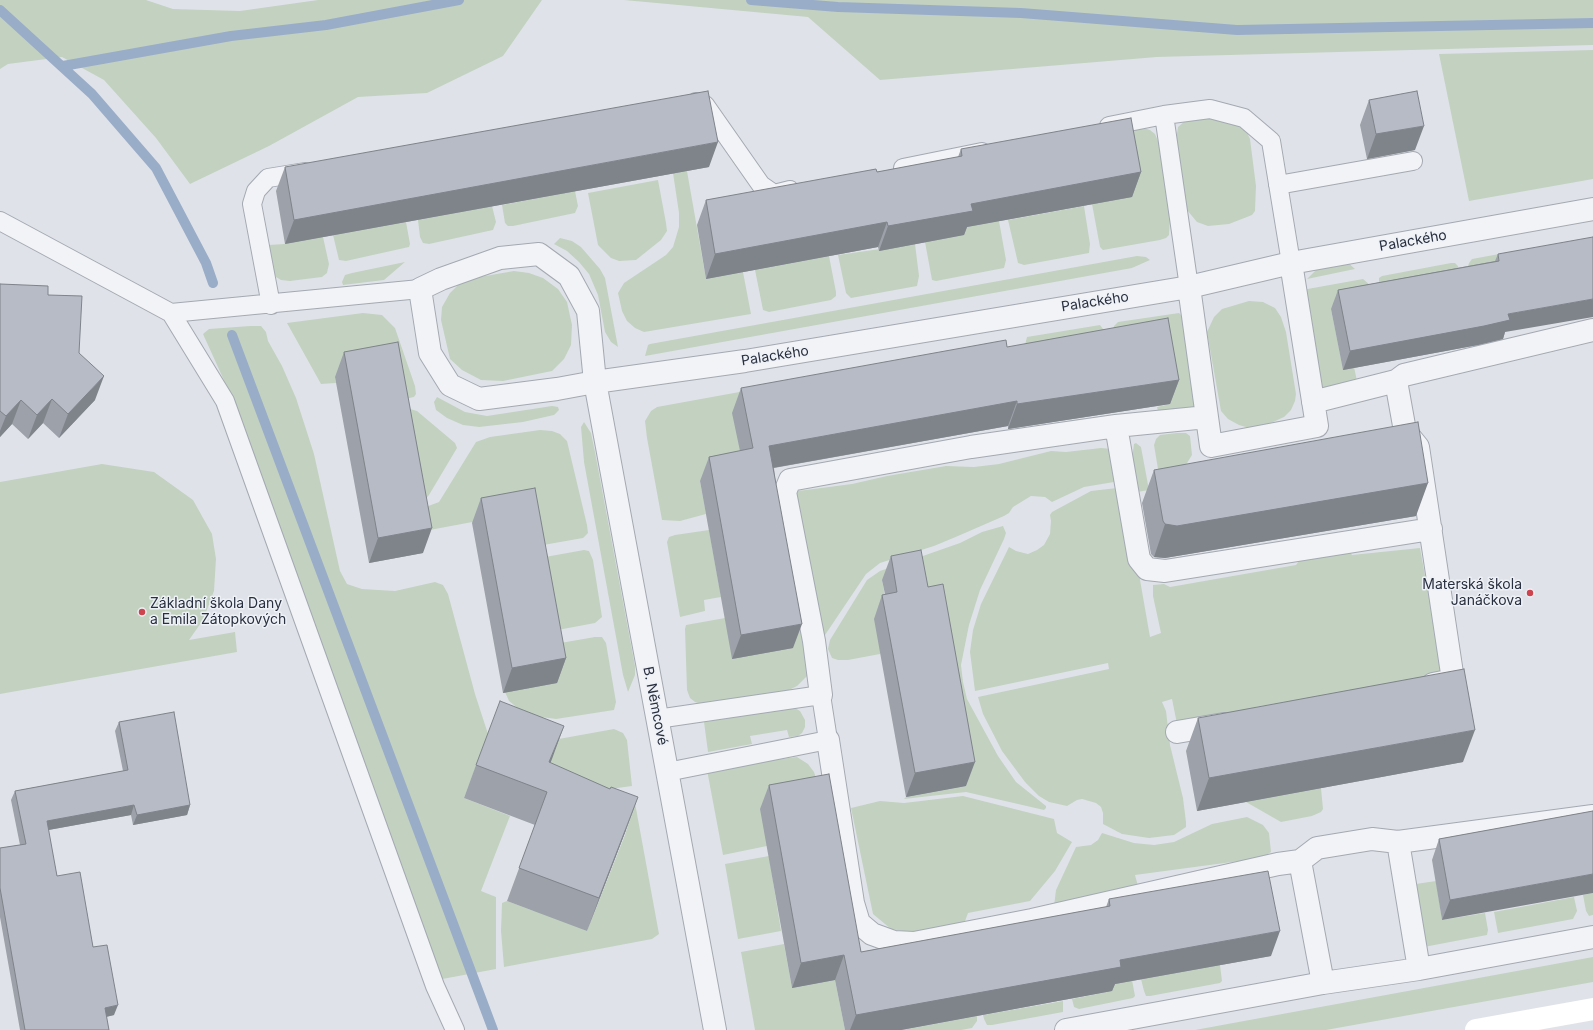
<!DOCTYPE html>
<html>
<head>
<meta charset="utf-8">
<style>
  body { margin:0 }
  canvas { display:block; background:#dfe2e8 }
</style>
</head>
<body>
<canvas width="1593" height="1030"></canvas>
<script>
const context = document.querySelector('canvas').getContext('2d');
context.lineJoin = 'round';
function fill(path, color) {
  context.fillStyle = color;
  context.fill(path, 'evenodd');
}
function poly(rows) {
  const path = new Path2D();
  for (const r of rows) {
    path.moveTo(r[0], r[1]);
    for (let i = 2; i < r.length; i += 2) path.lineTo(r[i], r[i + 1]);
  }
  return path;
}
function trace(path, color, width, dash) {
  context.strokeStyle = color;
  context.lineWidth = width;
  context.lineCap = dash ? 'butt' : 'round';
  context.setLineDash(dash || []);
  context.stroke(path);
}
function label(font, color, halo, rows, align = 'center') {
  context.font = font + ' Inter,sans-serif';
  context.lineWidth = 3;
  context.setLineDash([]);
  context.textBaseline = 'middle';
  context.strokeStyle = halo;
  context.fillStyle = color;
  for (const [text, x, y, turn = 0] of rows) {
    context.save();
    context.translate(x, y);
    context.rotate((+turn || 0) * Math.PI / 180);
    context.textAlign = isNaN(turn) ? turn : align;
    if (halo) context.strokeText(text, 0, 0);
    context.fillText(text, 0, 0);
    context.restore();
  }
}
fill(poly([
  [0,0,146,0,173,9,240,11,318,0,542,0,503,56,427,93,358,97,269,146,190,184,156,138,104,80,62,57,8,64,0,69],
  [624,0,1593,0,1593,45,1157,57,880,80,808,17],
  [1593,50,1593,179,1469,201,1439,54],
  [1207,115,1244,126,1250,139,1256,186,1255,211,1252,215,1229,224,1208,226,1197,222,1187,210,1175,146,1178,127,1186,120],
  [1141,127,1150,130,1155,134,1160,146,1170,218,1169,235,1166,238,1160,240,1103,250,1100,247,1092,204,1119,132],
  [687,171,706,279,743,272,751,314,644,332,635,328,627,321,622,311,618,293,624,283,666,255,673,247,679,227,679,213,673,173],
  [658,180,666,223,667,231,661,240,636,260,619,261,611,258,598,245,588,193],
  [575,191,578,206,575,213,513,226,508,226,505,223,502,205],
  [492,206,496,222,493,230,429,244,423,243,420,237,418,220],
  [1084,206,1090,244,1089,253,1024,265,1018,263,1008,220],
  [999,221,1006,260,1004,268,936,281,932,280,925,242,964,235,962,228],
  [406,222,410,244,409,247,346,261,339,260,333,235],
  [323,237,329,264,327,273,322,277,290,281,281,280,276,277,272,269,268,245,285,244],
  [560,238,572,241,581,247,600,269,605,278,618,347,611,342,605,332,598,295,589,274,579,262,567,251,554,244],
  [915,244,919,276,917,286,851,298,846,293,838,255],
  [1521,250,1530,265,1467,269,1469,263,1472,259],
  [829,256,836,292,836,296,831,300,769,312,763,310,755,270],
  [1137,256,1146,257,1150,260,1132,268,645,356,648,345,650,344],
  [1344,259,1355,269,1307,279,1319,267],
  [405,262,384,280,343,285,342,282,345,275,352,273],
  [1451,263,1455,263,1458,266,1461,285,1379,285,1379,278,1382,276],
  [514,271,529,273,543,278,558,289,567,302,572,325,571,345,564,359,552,371,503,381,481,380,462,370,450,359,441,320,442,307,450,293,460,283,474,278],
  [1363,279,1370,285,1331,309,1343,369,1354,367,1357,381,1324,388,1319,387,1302,290],
  [1249,301,1263,302,1275,308,1281,317,1286,332,1296,394,1295,401,1291,410,1284,417,1260,428,1249,428,1239,425,1228,419,1221,411,1207,332,1214,317,1222,309],
  [363,313,382,315,395,328,415,386,416,394,414,397,395,401,335,377,336,383,321,384,287,323],
  [1179,313,1184,318,1198,402,1192,410,1159,416,1157,407,1170,404,1113,333,1114,326,1118,322],
  [1100,325,1103,329,1107,352,1023,353,1027,337],
  [250,326,261,326,266,332,268,341,282,366,296,398,314,454,340,571,347,584,362,589,395,591,435,582,443,585,448,594,475,694,488,734,464,798,510,816,481,891,496,897,496,969,437,980,227,387,203,334,209,329],
  [756,389,744,473,700,481,706,514,680,521,662,520,647,438,645,421,651,411,657,407],
  [437,397,465,412,487,416,552,406,558,407,559,410,554,415,523,422,479,427,463,425,447,418,436,410,434,402],
  [410,409,417,411,455,443,457,448,429,495,424,501,397,412],
  [584,422,591,433,595,452,635,666,635,675,628,692,623,675,584,462,581,427],
  [540,430,552,431,560,434,567,441,587,525,588,533,583,538,532,547,526,512,419,532,415,511,439,502,476,442,490,437],
  [1177,433,1186,433,1190,436,1192,455,1174,484,1161,487,1154,445,1156,439,1160,435],
  [1136,443,1141,447,1149,490,1137,492,1132,458,1134,444],
  [1101,448,1112,449,1120,481,1084,487,1052,502,1045,497,1031,496,1013,507,1009,513,1004,516,958,536,934,546,880,563,866,574,823,638,794,494,798,491,852,484,887,476,946,466,974,467,999,464,1051,451,1066,452],
  [102,464,154,472,193,500,212,534,216,559,214,591,203,620,189,640,235,632,237,652,0,694,0,482],
  [1117,488,1139,574,1150,637,1161,633,1153,596,1153,585,1164,584,1170,587,1296,565,1303,556,1347,548,1352,555,1420,548,1443,675,1256,707,1239,712,1177,724,1172,699,1162,702,1166,711,1170,745,1183,798,1186,822,1186,827,1174,835,1149,838,1122,834,1103,824,1103,813,1101,807,1096,803,1082,799,1077,800,1067,806,1049,802,1039,796,1025,782,1002,751,983,714,978,697,1109,669,1108,663,975,691,970,652,973,630,981,604,1009,547,1016,551,1028,554,1037,550,1044,545,1050,534,1051,521,1050,515,1052,512,1091,491],
  [1003,526,1006,533,1004,539,980,590,969,625,961,665,963,682,967,699,998,756,1016,782,1046,806,1046,808,1044,810,966,792,904,799,906,797,966,786,882,580,889,616,880,654,848,660,838,660,832,658,828,649,830,640,867,580,880,571,960,543,982,532],
  [709,530,721,597,704,600,705,611,680,617,667,542,669,537,675,535],
  [584,550,589,551,593,560,602,617,595,623,547,632,534,559],
  [725,618,733,659,790,629,803,628,811,668,807,676,797,686,783,693,704,705,695,702,690,698,687,690,685,629,686,625],
  [595,637,602,637,606,643,616,702,614,710,556,719,541,717,520,710,509,701,505,692,556,683,549,645],
  [795,708,800,711,805,720,805,727,802,733,798,736,789,737,787,730,750,736,752,744,708,752,704,722],
  [614,729,623,733,627,740,632,786,603,790,545,771,542,742],
  [797,757,808,764,814,772,817,781,767,846,723,855,707,770,729,765],
  [1321,788,1323,809,1321,812,1312,816,1281,822,1246,802],
  [963,796,1054,819,1057,833,1072,842,1055,871,1030,901,968,913,964,924,915,933,891,929,873,914,851,808,880,801,904,803],
  [635,803,659,934,652,939,504,967,501,931,502,903,507,901,534,911,536,907,587,931,625,835],
  [1247,817,1263,825,1269,833,1271,852,1262,858,1135,875,1138,886,1054,906,1056,890,1076,847,1091,845,1098,840,1102,833,1134,843,1154,845,1174,842,1212,824],
  [769,856,781,931,738,939,725,864],
  [1436,881,1442,920,1485,913,1488,930,1487,935,1424,947,1409,885],
  [1593,893,1593,915,1589,916,1586,911,1583,895],
  [1574,897,1577,911,1573,919,1498,933,1494,912],
  [784,944,792,988,835,980,845,1030,755,1030,741,952],
  [1593,957,1593,982,1326,1030,1195,1030],
  [1220,965,1222,981,1220,983,1150,996,1146,996,1144,991,1141,979],
  [1132,980,1135,996,1133,998,1079,1009,1074,1007,1072,999,1112,991,1111,984],
  [1063,1001,1063,1012,992,1025,987,1025,984,1019,983,1015],
  [977,1016,977,1021,972,1028,961,1030,902,1030]
]), '#c3d2c0');
trace(poly([
  [751,0,838,7,1021,13,1237,30,1593,23],
  [0,10,92,94,156,168,206,263,213,283],
  [63,66,231,36,326,25,459,0],
  [232,335,493,1030]
]), '#9aadc8', 10);
const service = poly([
  [696,102,705,105,761,185,774,194,790,190],
  [1164,115,1210,109,1244,118,1271,141,1291,263],
  [1109,126,1164,115,1189,287],
  [903,168,982,152],
  [1278,185,1413,161],
  [0,221,171,313,420,289],
  [271,305,252,204,256,191,268,178,305,172],
  [171,313,225,401,435,986,455,1030],
  [657,719,821,695,828,740,667,772]
]);
const minor = poly([
  [1189,287,1211,446,1317,426,1291,263],
  [1396,381,1405,431,1418,447,1453,680,1433,684],
  [1313,402,1396,381,1404,375,1593,330],
  [1116,426,1139,559,1147,569,1165,571,1431,529],
  [821,695,814,641,785,492,790,480,971,447,1116,426,1207,417],
  [1177,732,1224,724],
  [828,740,853,903,859,923,872,934,894,942,914,943,1032,920,1278,864,1300,861,1317,848,1372,839,1398,842,1593,816],
  [1398,842,1419,969],
  [1300,861,1323,983],
  [715,1030,595,382,588,311,569,276,539,254,500,258,441,279,420,289,430,353,450,385,479,399,557,389,595,382,745,361,1189,287,1291,263,1593,209],
  [1066,1030,1323,983,1419,969,1593,937]
]);
trace(service, '#a4a9b2', 20);
trace(minor, '#a4a9b2', 24);
trace(service, '#f2f3f6', 18);
trace(minor, '#f2f3f6', 22);
trace(poly([
  [1476,1030,1593,1009]
]), '#fff', 22);
fill(poly([
  [1369,100,1415,150,1367,159,1360,125],
  [961,149,1141,172,1132,197,967,227,964,235,879,251,878,247,706,279,697,225,706,200,877,172,958,157],
  [285,167,709,167,285,244,276,191],
  [1498,254,1505,332,1503,339,1478,345,1343,370,1331,309,1338,290,1495,261],
  [0,284,48,295,79,353,95,400,59,438,43,423,28,439,12,424,0,437],
  [344,352,423,553,369,563,335,377],
  [1179,380,1170,404,1008,429,1008,426,774,468,793,648,732,659,700,481,709,457,740,451,732,413,741,388],
  [1154,470,1416,516,1165,558,1154,557,1151,554,1142,503],
  [481,498,566,658,557,683,503,693,472,523],
  [891,556,966,786,906,797,874,619,882,595,885,594,882,580],
  [1198,718,1463,762,1197,811,1186,751],
  [119,722,190,805,187,815,133,825,131,815,48,830,57,876,93,947,114,1015,106,1017,109,1030,20,1030,0,917,0,848,20,845,11,800,15,791,123,771,115,731],
  [550,763,626,830,587,931,507,901,535,825,464,798,476,765],
  [769,785,861,952,1106,907,1109,899,1271,956,1115,984,1112,991,901,1030,845,1030,835,980,792,988,760,809],
  [1593,811,1442,920,1432,860,1439,839]
]), '#9da1a9');
fill(poly([
  [1424,126,1415,150,1367,159,1376,134],
  [718,142,709,167,285,244,294,220],
  [1141,172,1132,197,967,227,964,235,879,251,888,226,971,204],
  [887,222,878,247,706,279,715,254],
  [1593,299,1593,317,1505,332,1503,339,1478,345,1343,370,1350,351,1508,314],
  [104,376,95,400,59,438,68,414],
  [1179,380,1170,404,1008,429,1017,404],
  [52,399,43,423,28,439,37,415],
  [21,400,12,424,0,437,0,431,6,416],
  [1017,401,1008,426,761,470,769,446],
  [1428,483,1416,516,1165,558,1154,557,1165,524],
  [432,528,423,553,369,563,378,538],
  [802,624,793,648,732,659,741,635],
  [566,658,557,683,503,693,512,668],
  [564,726,552,759,540,789,549,762],
  [1475,730,1463,762,1197,811,1209,778],
  [975,762,966,786,906,797,915,773],
  [638,797,626,830,587,931,599,898],
  [134,805,131,815,43,831,47,821],
  [190,805,187,815,133,825,137,815],
  [1593,874,1593,893,1442,920,1450,900],
  [1280,931,1271,956,1115,984,1112,991,901,1030,850,1030,856,1015,1120,960],
  [844,955,835,980,792,988,801,963],
  [118,1005,114,1015,101,1018,105,1008]
]), '#7f838a');
const building = poly([
  [708,91,718,142,294,220,285,167,708,91],
  [1417,91,1424,126,1376,134,1369,100,1417,91],
  [1131,118,1141,172,971,204,973,211,888,226,887,222,715,254,706,200,876,169,877,172,962,156,961,149,1131,118],
  [1593,237,1593,299,1508,314,1510,320,1484,326,1350,351,1338,290,1499,261,1498,254,1593,237],
  [0,284,48,286,48,295,82,296,79,353,104,376,68,414,52,399,37,415,21,400,6,416,0,411,0,284],
  [1168,318,1179,380,1017,404,1017,401,769,446,802,624,741,635,709,457,753,448,741,388,1006,340,1007,347,1168,318],
  [398,342,432,528,378,538,344,352,398,342],
  [1418,422,1428,483,1177,526,1165,524,1163,521,1154,470,1418,422],
  [535,488,566,658,512,668,481,498,535,488],
  [921,550,928,587,943,584,975,762,915,773,882,595,897,592,891,556,921,550],
  [1464,669,1475,730,1209,778,1198,718,1464,669],
  [500,701,564,726,549,762,610,789,611,787,638,797,599,898,519,868,547,792,476,765,500,701],
  [174,712,190,805,137,815,134,805,47,821,57,876,80,872,93,947,107,945,118,1005,105,1008,109,1030,25,1030,0,888,0,848,26,844,15,791,128,770,119,722,174,712],
  [829,774,861,952,1110,906,1109,899,1268,871,1280,931,1120,960,1121,967,856,1015,844,955,801,963,769,785,829,774],
  [1593,811,1593,874,1450,900,1439,839,1593,811]
]);
fill(building, '#b6bbc5');
trace(building, '#7f838a', 1);
for (const [x, y, r, color] of [
  [1530,593,4,"#cd444f"],
  [142,612,4,"#cd444f"]
]) {
  const dot = new Path2D();
  dot.arc(x, y, r, 0, 2 * Math.PI);
  context.fillStyle = color;
  context.fill(dot);
  trace(dot, '#eef1f6', 1.5);
}
label('14px', '#282f3f', '#eef1f6', [
  ["Palackého",1413,241,-10],
  ["Palackého",1095,302,-9],
  ["Palackého",775,356,-9],
  ["B. Němcové",655,706,79]
]);
label('14px', '#282f3f', '#eef1f6', [
  ["Materská škola",1522,585],
  ["Janáčkova",1522,601],
  ["Základní škola Dany",150,604,"left"],
  ["a Emila Zátopkových",150,620,"left"]
], 'right');
</script>
</body>
</html>
